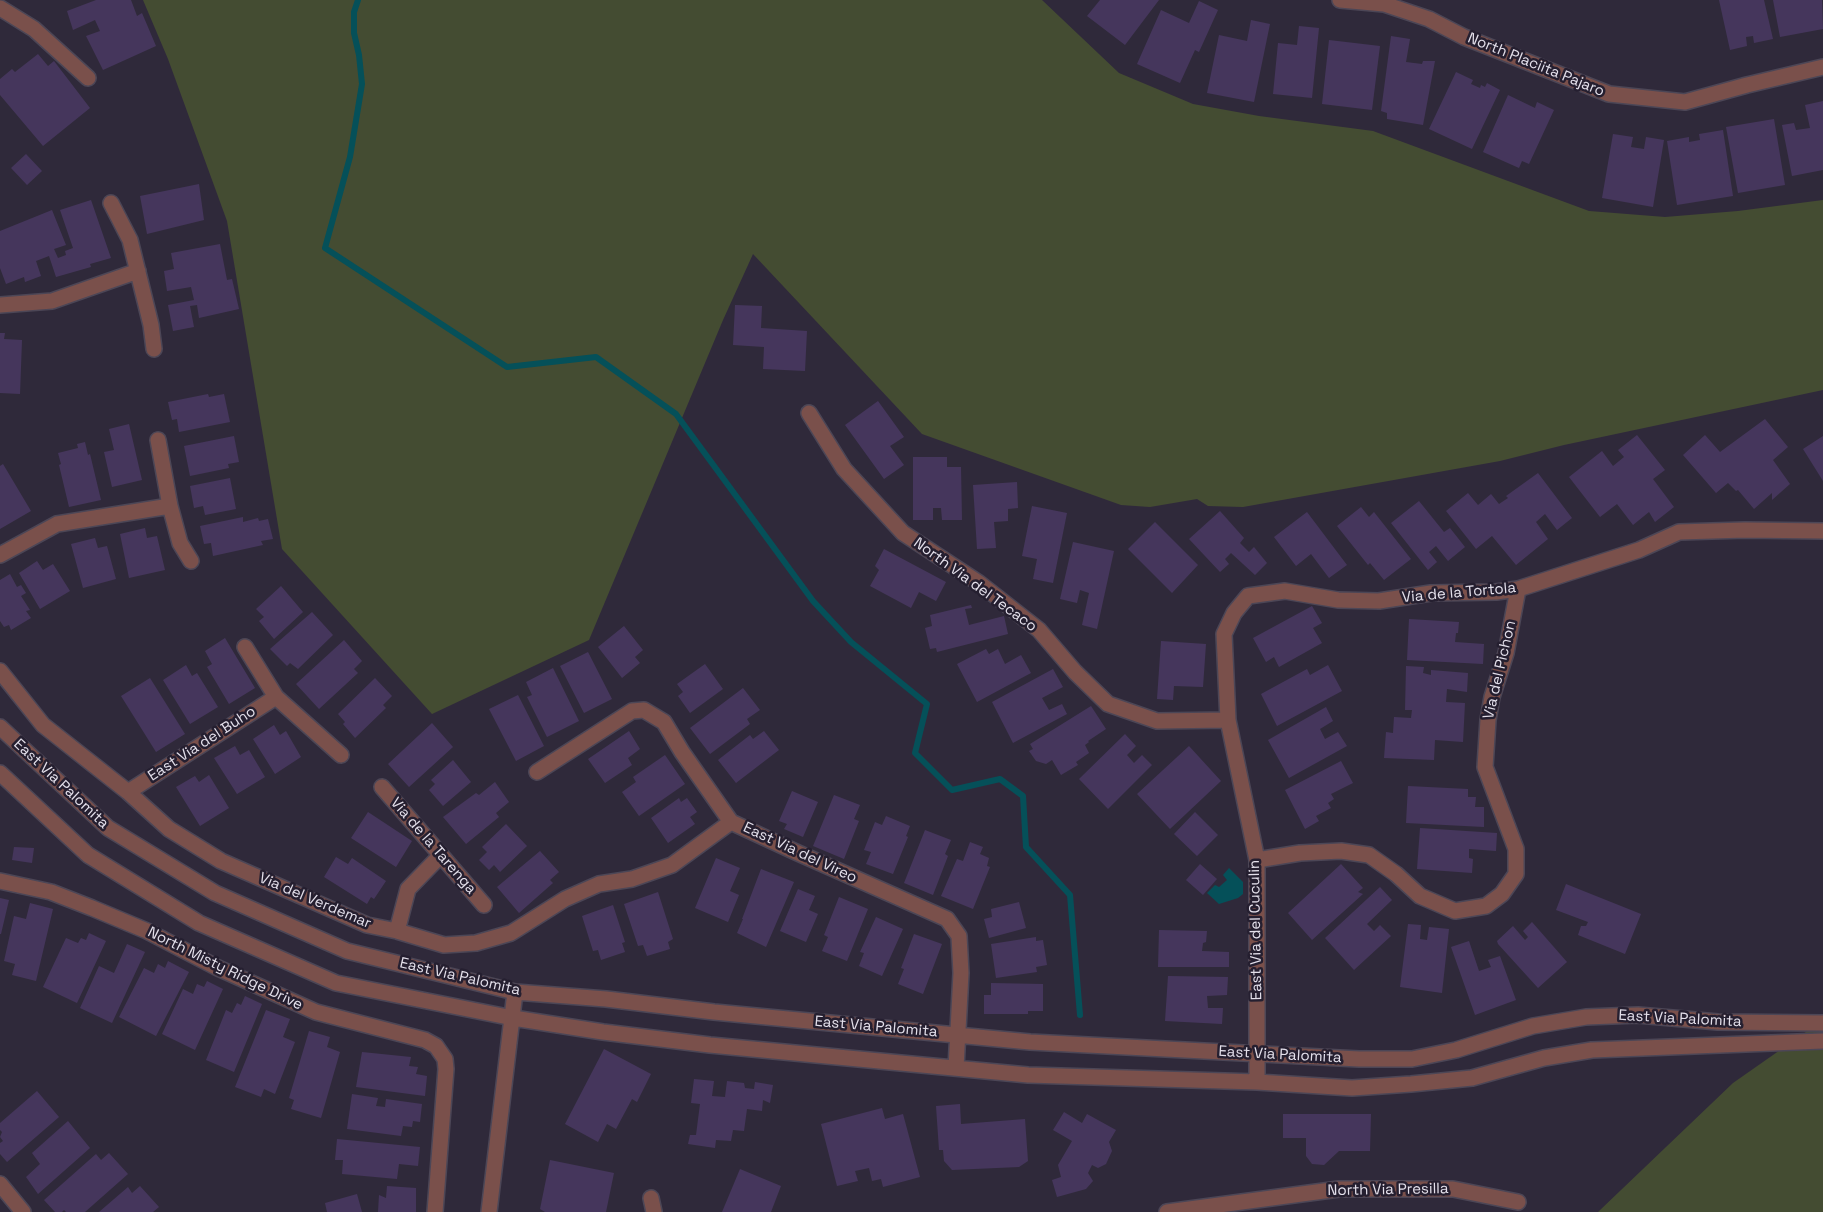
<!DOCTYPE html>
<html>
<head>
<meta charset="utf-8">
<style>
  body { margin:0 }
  canvas { display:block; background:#2f293a }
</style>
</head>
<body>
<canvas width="1823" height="1212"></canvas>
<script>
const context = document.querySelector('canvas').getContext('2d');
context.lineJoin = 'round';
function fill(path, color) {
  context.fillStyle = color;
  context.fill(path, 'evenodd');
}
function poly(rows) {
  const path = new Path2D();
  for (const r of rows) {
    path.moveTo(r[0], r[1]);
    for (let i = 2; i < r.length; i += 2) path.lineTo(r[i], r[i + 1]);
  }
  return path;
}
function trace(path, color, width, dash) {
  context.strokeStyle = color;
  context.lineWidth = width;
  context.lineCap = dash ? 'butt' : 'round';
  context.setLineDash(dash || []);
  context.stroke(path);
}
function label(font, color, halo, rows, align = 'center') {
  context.font = font + ' "Space Grotesk",sans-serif';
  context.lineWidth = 5;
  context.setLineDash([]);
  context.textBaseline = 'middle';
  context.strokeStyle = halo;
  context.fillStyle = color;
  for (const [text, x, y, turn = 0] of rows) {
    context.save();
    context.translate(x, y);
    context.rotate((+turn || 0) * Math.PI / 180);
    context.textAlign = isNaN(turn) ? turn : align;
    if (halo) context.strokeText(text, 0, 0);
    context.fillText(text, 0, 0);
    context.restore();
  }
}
fill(poly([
  [143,0,1042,0,1119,73,1193,104,1259,116,1373,131,1589,211,1665,217,1738,211,1823,200,1823,390,1564,445,1500,461,1243,507,1208,506,1197,499,1150,507,1121,505,922,434,753,254,723,320,589,640,432,714,282,549,227,221,168,59],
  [1823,1020,1823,1212,1598,1212,1733,1083]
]), '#444c32');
fill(poly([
  [1229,868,1243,882,1243,894,1238,898,1219,904,1207,893,1215,885,1219,887,1227,880,1223,875]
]), '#055059');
trace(poly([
  [358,0,354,12,354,33,359,55,362,84,350,157,325,248,507,367,596,357,676,414,813,601,851,642,927,704,915,753,952,790,1000,779,1023,796,1026,847,1070,895,1080,1015]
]), '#055059', 6);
fill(poly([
  [96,0,131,0,137,16,142,13,156,46,103,70,86,36,100,31,95,20,73,30,67,11],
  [1100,0,1159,0,1125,45,1087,16],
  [1719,0,1764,0,1773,39,1754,43,1753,36,1746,37,1747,46,1730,50],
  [1773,0,1822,0,1823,29,1780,37],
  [1199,1,1218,10,1199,52,1195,50,1180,83,1137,64,1161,10,1189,23],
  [1251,20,1270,24,1254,102,1207,93,1219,35,1247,41],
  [1299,26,1319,28,1312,98,1273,94,1278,43,1297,45],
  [1391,36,1410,39,1406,62,1422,64,1423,61,1435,61,1423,125,1387,119,1387,113,1381,111],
  [1329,40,1380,46,1372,110,1322,104],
  [38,54,48,66,54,61,90,108,43,146,0,95,0,79,12,69,15,72],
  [1456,72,1473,80,1471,84,1480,88,1481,85,1485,87,1487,83,1500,90,1472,149,1429,129],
  [1508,95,1535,108,1537,102,1554,110,1529,164,1522,161,1519,168,1483,152],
  [1823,101,1823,170,1792,176,1782,125,1794,123,1796,130,1810,128,1805,105],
  [1774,119,1785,185,1738,193,1726,127],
  [1723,130,1733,196,1677,205,1667,141,1689,137,1689,142,1700,140,1699,134],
  [1613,134,1633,137,1631,147,1644,149,1646,137,1664,140,1653,207,1602,198],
  [26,154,42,171,27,185,11,168],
  [199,184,204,220,147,234,140,196],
  [91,200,111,258,90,264,91,267,56,277,49,256,36,261,41,276,25,282,24,277,6,284,0,268,0,231,52,210,66,245,54,249,58,258,66,255,65,251,73,248,60,210],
  [220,244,227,280,232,279,239,309,199,318,197,305,190,306,194,327,173,331,168,305,194,300,191,287,167,291,164,271,174,269,171,253],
  [735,305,762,306,761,328,807,331,805,371,763,369,764,347,733,345],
  [0,333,5,333,4,339,22,340,20,394,0,393],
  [208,394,209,397,224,394,230,422,179,432,177,419,172,420,168,402],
  [878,401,904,437,890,446,904,465,884,479,845,425],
  [1765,419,1788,447,1773,460,1790,484,1772,500,1772,493,1754,509,1738,490,1736,491,1728,483,1716,493,1683,455,1705,435,1720,452],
  [129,424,142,480,112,487,104,452,114,450,109,429],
  [1637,435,1665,470,1653,479,1674,507,1655,522,1649,512,1633,525,1617,504,1600,517,1569,477,1602,451,1613,466,1624,457,1618,450],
  [234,436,239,462,228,464,229,468,190,476,184,446],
  [1823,436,1823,481,1803,449],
  [85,442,88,455,90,454,101,500,69,507,59,465,61,464,58,453,78,448,77,444],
  [913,457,947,457,947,467,961,467,962,520,942,520,941,508,933,508,933,520,913,520],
  [3,464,31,511,0,529,0,466],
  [1538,473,1572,518,1557,530,1545,514,1536,522,1548,539,1516,565,1492,536,1476,549,1446,511,1468,493,1478,505,1491,494,1499,504,1508,498,1506,496],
  [230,478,236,509,205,515,203,506,194,508,190,486],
  [1017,482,1018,508,1008,509,1008,521,994,522,996,548,977,549,973,485],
  [1419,501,1444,532,1450,528,1465,547,1448,561,1436,546,1429,552,1437,562,1428,570,1391,523],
  [1032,506,1067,513,1053,583,1033,579,1037,559,1022,556],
  [1361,507,1369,517,1374,512,1411,559,1384,580,1370,563,1368,565,1337,526],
  [1220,511,1244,538,1240,543,1249,552,1254,547,1267,563,1255,575,1231,553,1225,559,1229,564,1220,572,1189,539],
  [1307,512,1347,565,1329,578,1311,554,1296,566,1274,537],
  [243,517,243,522,258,518,259,521,268,519,273,539,261,541,263,545,213,556,211,543,204,544,200,526],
  [1155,522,1198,565,1172,593,1128,549],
  [145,528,147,538,157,536,165,570,129,578,120,534],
  [95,538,98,548,107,546,116,579,83,588,71,544],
  [1073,542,1114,551,1097,629,1082,625,1089,593,1080,590,1077,603,1060,599],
  [884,549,946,582,936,601,919,592,911,608,870,586,879,570,875,566],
  [37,561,43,570,53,564,70,591,40,609,19,573],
  [10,574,17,587,21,585,26,593,21,596,30,610,26,611,31,618,11,630,9,625,4,627,0,621,0,580],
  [281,586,303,612,274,639,259,621,264,617,256,609],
  [971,605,972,608,965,609,969,625,1004,616,1008,634,937,652,936,648,930,649,925,628,932,626,930,615],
  [1312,606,1322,623,1313,628,1322,643,1279,667,1274,657,1266,662,1253,638],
  [312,612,333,635,298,669,290,663,287,666,270,649],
  [1409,619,1459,622,1458,633,1456,633,1455,642,1484,644,1483,664,1407,660],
  [624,626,643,650,635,657,640,663,622,678,598,647],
  [225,638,255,688,229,704,207,667,212,664,205,651],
  [344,640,362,661,354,669,358,673,319,709,296,684],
  [1161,641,1206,644,1203,687,1174,686,1173,700,1157,699],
  [986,649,989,654,998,649,1005,664,1021,655,1031,673,977,702,957,664],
  [588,652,612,699,584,713,560,666],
  [705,664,723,689,690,713,678,696,683,692,677,684],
  [186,665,192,676,197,673,218,707,190,724,163,680],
  [1328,665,1342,691,1277,726,1261,694,1307,669,1310,675],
  [1406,666,1424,667,1423,673,1431,675,1431,670,1468,673,1467,692,1447,689,1446,702,1465,703,1463,742,1435,740,1434,760,1384,758,1386,732,1393,733,1394,717,1411,718,1412,710,1405,710],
  [553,668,579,721,547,737,527,697,532,695,526,682],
  [1053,669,1063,687,1042,698,1049,710,1062,704,1067,714,1013,743,992,702],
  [150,678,185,734,156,752,121,696],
  [375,678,392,696,383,705,386,708,355,738,343,724,345,722,338,714],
  [743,688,760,710,747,719,750,724,710,754,690,728],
  [518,695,544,746,516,761,489,709],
  [1091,706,1106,729,1088,741,1089,742,1085,745,1089,753,1076,762,1078,765,1061,775,1052,760,1046,764,1036,761,1029,751,1033,749,1030,744],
  [1326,707,1333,721,1320,729,1325,739,1338,732,1347,746,1289,778,1268,740],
  [432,723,453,747,409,787,388,764],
  [274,725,280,735,286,731,301,757,275,774,253,739],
  [629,731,640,749,628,758,632,765,605,783,588,759],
  [764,731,779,750,736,783,718,760,750,735,753,739],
  [1125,734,1136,746,1127,755,1134,763,1142,755,1152,765,1108,809,1079,779],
  [235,746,240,755,249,750,265,777,237,794,214,758],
  [1189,746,1221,781,1170,829,1137,794],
  [665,755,685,784,639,816,622,792,636,782,633,777],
  [453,760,471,782,443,806,429,790,435,784,431,780],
  [1341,761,1353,783,1331,794,1334,799,1328,803,1331,808,1316,816,1319,821,1305,829,1285,790],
  [209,775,229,808,200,826,176,787,195,776,199,782],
  [495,782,509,802,496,813,499,817,466,844,443,817,476,793,479,795],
  [1408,786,1468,789,1468,797,1476,797,1475,807,1484,807,1484,827,1406,823],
  [792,791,818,802,803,837,784,829,787,824,779,821],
  [834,795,860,805,854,819,859,821,844,859,813,846],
  [679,798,681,802,687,798,697,812,690,817,695,824,668,843,651,818],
  [368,812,412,841,396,867,351,838],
  [1195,812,1218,835,1197,856,1174,834],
  [886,816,910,826,906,836,908,837,893,874,866,864,871,852,864,850,875,822,882,825],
  [506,824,527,846,500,872,494,865,489,870,479,860,487,852,482,847],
  [1420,828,1497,833,1496,851,1469,849,1469,858,1473,859,1472,873,1417,869],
  [925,830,951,840,945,854,948,856,933,895,904,883],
  [970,842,983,847,980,854,989,858,987,866,990,867,973,909,941,896,957,859,963,861],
  [14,847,34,848,32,863,12,860],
  [540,851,559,872,550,880,553,883,519,913,497,887],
  [336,857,348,864,352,858,386,881,374,899,371,897,367,904,324,877],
  [716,858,740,868,730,891,739,895,728,922,695,908],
  [1200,864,1217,879,1203,895,1186,880],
  [1341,864,1363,888,1358,892,1363,894,1312,940,1288,913],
  [761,869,794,882,766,947,737,933,743,919,742,919],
  [1566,884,1641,914,1625,954,1578,935,1581,926,1586,926,1588,922,1556,910],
  [1380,887,1392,900,1367,924,1374,931,1380,925,1391,936,1354,970,1325,938],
  [798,889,815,896,809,910,818,914,806,942,780,931],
  [658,892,673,939,668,942,670,949,647,956,643,945,638,946,624,904],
  [839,897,868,909,847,961,822,951,828,937,824,935],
  [0,898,9,900,1,934,0,934],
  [1019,902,1026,928,989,938,984,919,992,917,991,909],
  [30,903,53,909,36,981,12,975,15,964,4,961,14,916,26,919],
  [613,905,625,942,622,943,625,952,601,960,598,950,593,951,582,916],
  [876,917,903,929,882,976,859,966,864,953,860,952],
  [1532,922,1567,962,1538,988,1498,944,1497,941,1513,926,1525,940,1528,937,1523,931],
  [1408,924,1421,925,1420,939,1427,940,1429,927,1449,929,1442,993,1400,987],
  [1159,930,1207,931,1206,942,1203,943,1202,951,1229,952,1229,967,1158,967],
  [89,933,106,941,77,1003,43,987,66,938,78,943,81,938,86,940],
  [914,934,942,944,923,994,898,984,904,969,901,968],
  [1036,937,1036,941,1043,940,1047,965,1036,967,1037,972,996,978,991,944],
  [1469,941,1479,971,1491,967,1488,960,1500,956,1516,1000,1475,1015,1451,947],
  [127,944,145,952,112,1023,80,1008,99,966,114,973],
  [168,961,189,972,156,1036,119,1017,144,968,154,973,158,964,165,968],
  [1168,976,1228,977,1227,995,1207,996,1208,1008,1223,1008,1222,1024,1165,1021],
  [207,981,223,989,195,1050,162,1034,183,989,193,994,197,984,204,987],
  [991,983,1043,984,1043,1011,1028,1011,1028,1014,984,1014,984,995,991,995],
  [245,996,262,1004,234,1072,206,1060,226,1010,232,1013,237,1003,241,1005],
  [266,1010,290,1019,283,1037,295,1042,275,1094,264,1089,261,1097,235,1087],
  [309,1031,330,1037,327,1047,340,1052,321,1118,291,1109,294,1100,289,1098],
  [604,1049,651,1074,637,1102,632,1099,616,1129,607,1124,598,1142,565,1124],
  [362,1052,411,1057,409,1066,418,1067,416,1074,427,1076,425,1096,356,1087],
  [694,1079,714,1081,712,1096,725,1097,727,1081,744,1083,745,1088,754,1089,755,1082,773,1085,770,1103,763,1100,762,1111,747,1109,744,1131,733,1130,731,1141,716,1140,715,1148,688,1144,690,1135,696,1135,700,1104,691,1103],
  [37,1091,59,1117,7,1162,0,1154,0,1143,3,1141,0,1137,2,1132,0,1130,0,1123],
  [352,1094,378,1098,376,1106,385,1107,386,1099,422,1104,420,1122,413,1121,412,1127,403,1126,401,1136,347,1129],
  [960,1104,961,1124,1025,1119,1028,1161,1019,1167,952,1170,944,1161,943,1150,939,1150,936,1106],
  [882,1108,885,1119,903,1114,920,1177,883,1187,881,1179,872,1181,869,1168,855,1171,858,1181,837,1186,821,1124],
  [1064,1112,1082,1123,1087,1114,1116,1130,1109,1142,1112,1151,1106,1164,1098,1168,1092,1165,1088,1173,1093,1181,1086,1189,1057,1197,1052,1180,1061,1177,1058,1165,1072,1141,1053,1130],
  [1283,1114,1371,1114,1370,1151,1339,1151,1324,1165,1312,1164,1306,1156,1306,1138,1283,1138],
  [68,1121,90,1148,38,1194,26,1177,40,1164,32,1153],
  [337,1139,420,1147,418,1166,399,1164,397,1179,342,1174,343,1160,335,1160],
  [109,1153,128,1174,85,1212,66,1212,64,1210,62,1212,55,1212,44,1200,96,1154,101,1160],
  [550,1160,614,1173,606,1212,545,1212,540,1209],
  [740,1169,781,1186,771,1212,722,1212],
  [140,1186,159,1207,153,1212,99,1212,128,1187,132,1193],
  [387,1186,416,1188,416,1212,378,1212,379,1195,386,1198],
  [357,1194,362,1212,327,1212,325,1203]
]), '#45365c');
const street = poly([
  [1340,0,1384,4,1429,19,1464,37,1609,94,1685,102,1747,85,1823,67],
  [0,8,34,29,88,78],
  [111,203,130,240,151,325,154,349],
  [0,305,52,301,138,271],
  [809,413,844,469,903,533,979,583,1039,630,1075,672,1108,704,1157,721,1228,720],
  [158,440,170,506,180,543,191,561],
  [0,555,57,524,170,506],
  [245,647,276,697,341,755],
  [0,671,43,725,128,792,169,829,221,861,367,925,397,931,444,945,476,943,511,933,565,899,599,884,632,879,672,865,731,822],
  [0,727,108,828,215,893,347,951,515,992,606,999,714,1012,1030,1042,1359,1059,1412,1059,1456,1050,1533,1026,1586,1017,1638,1015,1718,1022,1823,1023],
  [537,772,632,711,644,710,664,722,682,752,731,822,798,853,947,919,959,936,961,973,956,1068],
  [0,773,88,855,199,923,336,983,513,1018,603,1032,710,1045,1028,1075,1257,1082,1352,1088,1411,1084,1472,1078,1544,1058,1592,1050,1823,1041],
  [382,787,484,905],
  [128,792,276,697],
  [1257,860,1300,853,1341,851,1369,855,1396,874,1420,896,1455,911,1486,906,1502,894,1516,874,1516,849,1485,767,1488,720,1492,697,1506,653,1518,589],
  [0,881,51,892,92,908,147,931,218,968,316,1012,425,1040,436,1046,445,1059,446,1069,435,1212],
  [397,931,408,889,440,856],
  [1257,1082,1257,860,1228,720,1224,634,1234,613,1248,596,1285,591,1338,600,1379,601,1431,593,1496,592,1518,589,1639,550,1679,532,1745,530,1823,531],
  [0,1184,23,1212],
  [651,1198,654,1212],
  [489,1212,515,992],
  [1167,1212,1339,1189,1453,1189,1518,1202]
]);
trace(street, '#4c4656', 18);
trace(street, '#7a504b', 15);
label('15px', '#e4e0eb', '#251f30', [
  ["North Placiita Pajaro",1536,65,22],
  ["North Via del Tecaco",975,585,36],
  ["Via de la Tortola",1459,593,-5],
  ["Via del Pichon",1500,670,-77],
  ["East Via del Buho",202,744,-33],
  ["East Via Palomita",61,784,43],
  ["Via de la Tarenga",433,846,49],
  ["East Via del Vireo",800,853,25],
  ["Via del Verdemar",315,901,23],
  ["East Via del Cuculin",1256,930,-91],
  ["North Misty Ridge Drive",225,969,26],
  ["East Via Palomita",460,977,13],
  ["East Via Palomita",1680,1019,3],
  ["East Via Palomita",876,1027,5],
  ["East Via Palomita",1280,1055,3],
  ["North Via Presilla",1388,1190,-1]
]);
</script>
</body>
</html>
